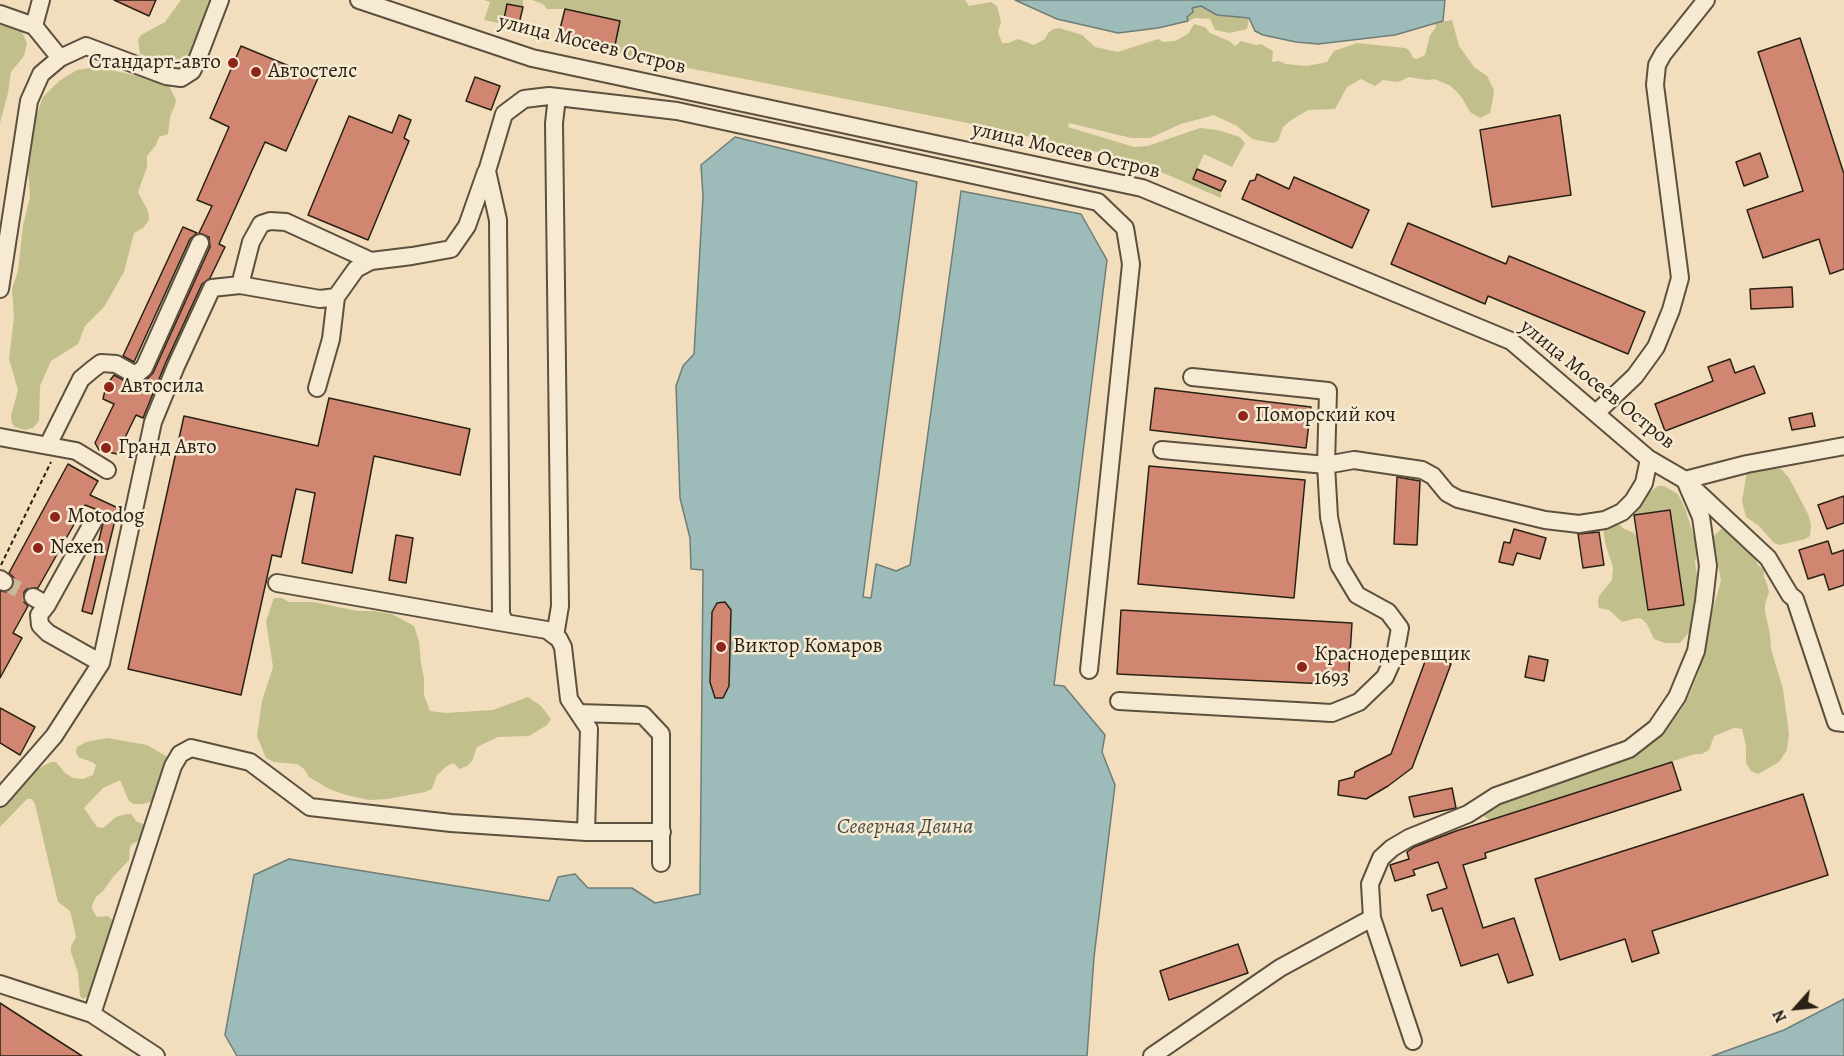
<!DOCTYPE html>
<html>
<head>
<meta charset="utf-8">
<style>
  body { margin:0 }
  #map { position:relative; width:1844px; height:1056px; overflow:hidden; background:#f2debc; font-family:Alegreya,serif }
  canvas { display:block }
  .north { position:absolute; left:1766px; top:978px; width:60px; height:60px; -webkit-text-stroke:4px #f7ead3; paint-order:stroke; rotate:243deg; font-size:16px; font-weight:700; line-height:24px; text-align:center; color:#2a2115 }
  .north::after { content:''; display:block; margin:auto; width:21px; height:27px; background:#2a2115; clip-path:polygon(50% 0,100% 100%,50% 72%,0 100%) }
</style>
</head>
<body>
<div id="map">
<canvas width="1844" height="1056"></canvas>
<div class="north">N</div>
</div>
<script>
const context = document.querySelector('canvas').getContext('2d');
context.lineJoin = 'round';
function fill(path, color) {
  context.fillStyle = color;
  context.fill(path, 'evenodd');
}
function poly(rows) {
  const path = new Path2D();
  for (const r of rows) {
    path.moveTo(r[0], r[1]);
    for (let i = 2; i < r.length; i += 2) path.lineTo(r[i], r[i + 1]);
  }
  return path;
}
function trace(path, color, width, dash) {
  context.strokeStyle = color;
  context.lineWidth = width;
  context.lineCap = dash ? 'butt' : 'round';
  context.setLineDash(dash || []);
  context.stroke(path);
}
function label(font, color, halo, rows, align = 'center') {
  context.font = font + ' Alegreya,serif';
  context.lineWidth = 5;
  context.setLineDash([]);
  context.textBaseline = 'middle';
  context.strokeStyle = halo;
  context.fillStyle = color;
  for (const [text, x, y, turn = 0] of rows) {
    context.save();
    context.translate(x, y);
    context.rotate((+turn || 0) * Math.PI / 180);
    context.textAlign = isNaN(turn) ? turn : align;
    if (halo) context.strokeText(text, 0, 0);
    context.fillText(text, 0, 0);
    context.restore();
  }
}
fill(poly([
  [181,0,210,0,207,5,207,14,201,29,192,44,191,54,187,62,173,65,140,54,138,40,141,35,165,22],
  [484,0,523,0,523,7,507,4,503,24,484,20,490,2],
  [532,0,965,0,969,6,991,2,997,6,1001,22,998,32,1002,43,1008,43,1018,39,1034,45,1045,39,1048,33,1053,29,1059,28,1082,35,1095,47,1118,52,1158,39,1163,42,1175,41,1188,34,1194,24,1205,27,1210,33,1229,41,1235,46,1241,41,1256,45,1261,44,1273,51,1272,62,1279,61,1286,64,1307,66,1327,62,1334,51,1357,43,1405,48,1409,50,1413,58,1417,59,1425,55,1430,35,1436,27,1435,23,1452,20,1459,46,1474,67,1487,76,1494,90,1493,98,1490,113,1480,118,1470,112,1462,98,1456,91,1449,85,1434,79,1427,80,1409,77,1398,82,1383,80,1375,86,1361,79,1347,87,1335,109,1308,110,1290,121,1283,127,1278,141,1272,143,1252,139,1237,126,1214,115,1181,124,1150,138,1131,138,1069,123,1068,127,1134,147,1148,146,1200,128,1218,130,1240,137,1245,143,1232,167,1204,154,1193,178,1221,191,1221,198,1152,168,1120,157,958,121,622,55,615,45,620,21,565,9,547,9,543,4],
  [1201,6,1217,15,1249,18,1247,29,1229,33,1215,30,1210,19,1195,18,1188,21,1187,17,1193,12,1192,8],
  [0,21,20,28,27,43,24,56,11,72,8,93,0,123],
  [97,67,156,80,169,86,176,100,175,105,170,117,168,134,159,137,156,145,147,156,147,167,138,192,148,211,149,220,143,228,134,233,124,272,104,307,85,326,78,344,51,361,40,386,39,421,33,428,25,430,15,427,12,423,11,416,18,390,9,359,14,317,12,289,18,271,23,225,30,197,28,168,35,119,43,97,59,81,77,70],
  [1763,467,1781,469,1789,478,1808,514,1811,525,1810,536,1805,539,1780,545,1774,543,1758,525,1746,517,1742,501,1747,471],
  [1658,486,1664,486,1678,494,1685,508,1698,550,1695,562,1698,584,1694,616,1690,631,1680,643,1665,643,1654,639,1647,624,1642,619,1637,618,1622,622,1609,610,1599,608,1598,602,1599,596,1612,580,1613,567,1605,543,1603,526,1615,521,1624,529,1634,533,1684,605,1670,510,1634,515,1637,506,1643,497],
  [1721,529,1727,531,1751,551,1758,565,1764,570,1764,577,1767,584,1769,592,1765,604,1765,612,1770,634,1771,649,1783,689,1789,734,1787,750,1779,762,1758,774,1751,771,1746,763,1746,746,1742,729,1734,728,1714,736,1709,750,1702,754,1695,754,1490,820,1485,817,1481,812,1482,806,1669,722,1681,710,1689,696,1699,671,1701,651,1721,581,1713,537],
  [274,598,282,598,289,602,314,602,357,611,374,611,392,614,414,626,419,641,421,664,424,678,424,695,430,711,445,713,493,710,528,697,541,706,551,719,547,725,529,736,498,737,477,747,472,761,467,766,459,769,454,763,447,766,437,775,432,789,425,792,387,799,369,800,346,795,329,789,309,777,304,769,297,764,274,762,266,758,257,736,262,701,273,667,266,621],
  [107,738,147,745,166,756,167,761,158,791,151,802,142,804,133,804,129,801,120,780,103,788,84,808,97,827,103,828,116,817,126,814,131,814,136,821,145,825,146,829,140,840,132,844,130,847,129,860,113,877,103,891,96,897,92,905,92,909,97,917,108,916,115,922,114,931,98,964,91,995,83,999,80,996,78,973,71,952,71,946,76,937,74,927,70,911,58,902,35,804,32,799,27,799,0,827,0,808,32,772,51,762,56,762,65,773,73,778,83,779,93,775,96,765,92,762,78,757,76,752,77,747,86,742]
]), '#c1bf8c');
const water = poly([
  [1015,0,1445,0,1443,21,1395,35,1318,44,1296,42,1263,35,1255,31,1249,18,1217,15,1201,6,1192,8,1193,12,1187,17,1188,21,1158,28,1118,33,1057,19,1015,0],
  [735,137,917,182,863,597,871,598,876,564,896,571,910,565,961,191,1081,214,1107,260,1054,685,1064,686,1105,735,1102,752,1115,785,1094,957,1087,1056,237,1056,225,1035,254,875,289,859,549,901,558,877,575,874,588,888,632,888,655,903,700,894,703,570,691,569,690,538,680,498,676,386,683,366,694,354,703,196,701,165,735,137],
  [1844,999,1844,1056,1712,1056,1784,1030,1844,999]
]);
fill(water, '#9dbbb9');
trace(water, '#6f7d77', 1.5);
const building = poly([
  [114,0,156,0,149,16,114,0],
  [507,4,523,7,518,28,503,24,507,4],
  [565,9,620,21,615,45,559,33,565,9],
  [1800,38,1844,174,1844,269,1830,274,1819,239,1763,258,1747,210,1803,191,1758,52,1800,38],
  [241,46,318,78,286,151,265,142,219,244,225,247,210,278,202,284,166,362,143,418,136,415,117,454,99,450,95,443,114,404,103,399,106,386,114,375,127,382,138,384,145,381,153,373,210,247,209,237,199,233,212,206,197,200,229,127,210,118,241,46],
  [475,77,500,86,491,110,466,101,475,77],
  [399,115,411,120,404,138,409,141,368,240,308,215,349,116,392,133,399,115],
  [1560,115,1571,195,1492,207,1480,130,1560,115],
  [1760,153,1768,177,1744,186,1736,162,1760,153],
  [1197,169,1226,181,1221,191,1193,179,1197,169],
  [1257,174,1289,189,1294,177,1369,210,1352,248,1242,199,1250,181,1255,180,1257,174],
  [1408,223,1506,264,1509,256,1645,312,1628,354,1488,296,1485,304,1391,264,1408,223],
  [183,227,197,233,190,239,134,362,123,356,183,227],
  [1792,287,1793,307,1751,309,1750,289,1792,287],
  [1730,359,1735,373,1754,366,1765,393,1665,431,1655,404,1713,381,1708,367,1730,359],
  [1155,388,1311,407,1306,448,1150,430,1155,388],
  [329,398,470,429,460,475,374,456,352,573,302,563,315,493,296,489,281,557,272,555,241,695,128,669,184,416,318,446,329,398],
  [1812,413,1815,426,1792,430,1789,418,1812,413],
  [68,464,98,481,90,495,118,508,92,614,82,611,104,519,100,511,85,505,38,588,28,588,24,592,24,602,28,606,13,633,22,638,0,678,0,591,8,592,13,588,14,578,9,573,68,464],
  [1149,466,1305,480,1294,598,1138,584,1149,466],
  [1397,477,1420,481,1417,545,1394,544,1397,477],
  [1844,496,1844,523,1827,529,1818,505,1844,496],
  [1670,510,1684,605,1648,610,1634,515,1670,510],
  [1514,529,1546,538,1540,559,1517,553,1513,565,1499,562,1504,542,1510,543,1514,529],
  [1599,532,1604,565,1583,568,1578,534,1599,532],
  [396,535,413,538,406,583,389,580,396,535],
  [1828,541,1832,554,1844,550,1844,585,1829,590,1824,574,1808,579,1799,550,1828,541],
  [725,602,731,610,729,686,723,698,715,698,710,682,712,612,717,603,725,602],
  [1121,610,1352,623,1348,685,1117,674,1121,610],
  [1427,656,1451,664,1412,768,1388,786,1366,799,1338,795,1339,781,1354,777,1355,772,1391,754,1427,656],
  [1529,656,1548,660,1544,681,1525,677,1529,656],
  [0,708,35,727,20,755,0,743,0,708],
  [1672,762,1681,790,1485,853,1486,858,1463,865,1483,928,1514,918,1533,975,1508,983,1498,954,1461,966,1442,908,1432,911,1427,895,1447,888,1438,862,1413,870,1415,875,1395,881,1390,865,1409,859,1407,852,1414,847,1456,831,1672,762],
  [1452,788,1456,808,1414,817,1409,797,1452,788],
  [1803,794,1828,875,1652,931,1659,953,1632,962,1625,939,1560,960,1535,879,1803,794],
  [1238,944,1248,973,1169,1000,1160,971,1238,944],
  [0,1003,54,1038,82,1056,0,1056,0,1003]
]);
fill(building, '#d18672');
trace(building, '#2a2115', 1.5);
trace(poly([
  [4,582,33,597]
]), '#cab89b', 16, [16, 8]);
const minor = poly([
  [359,0,532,58,1142,188,1511,341,1649,459,1685,480,1747,464,1844,446],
  [0,14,34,26,60,58],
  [34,26,41,0],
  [240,285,251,242,261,224,270,221,286,222,371,261],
  [0,289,29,101,41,74,60,58,86,46,166,76,181,78,192,71,196,63,220,0],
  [317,388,331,339,336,297,356,269,371,261,412,256,451,249,467,226,486,172],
  [1596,413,1635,376,1656,347,1671,310,1680,278,1655,85,1657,65,1663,54,1706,0],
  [0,437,76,451,107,470],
  [48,445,81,379,93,369,101,363,116,364,132,373,138,373,144,368,200,243],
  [1162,450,1326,465,1328,391,1192,377],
  [1690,485,1768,558,1790,595,1795,599,1836,722,1844,723],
  [94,520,47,605,39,615,40,625,48,633,101,663],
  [0,579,4,582],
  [277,583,505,623],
  [33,597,47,605],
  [555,636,560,606,554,123,557,97],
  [1119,701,1332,713,1359,702,1385,677,1395,655,1400,628,1388,612,1357,595,1339,565,1329,517,1326,465,1354,460,1422,470,1433,476,1447,493,1458,499,1545,520,1579,524,1605,520,1622,512,1633,501,1644,483,1649,459],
  [579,713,643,715,661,734,661,863],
  [0,798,54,736,101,663,153,422,176,366,212,288,240,285,320,299,336,297],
  [586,832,589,729,569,699,563,647,559,639,547,630,505,623,501,614,498,220,487,171,504,114,524,99,549,96,677,111,1098,202,1125,228,1131,264,1089,670],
  [0,984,92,1014,156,1056],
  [92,1014,173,766,180,754,191,748,250,762,310,807,451,823,586,832,662,832],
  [1413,1041,1372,918,1370,884,1381,858,1392,848,1409,838,1468,814,1496,796,1629,749,1656,728,1677,697,1696,651,1704,601,1708,566,1701,517,1685,480],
  [1152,1056,1280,968,1372,918]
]);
trace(minor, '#5c503f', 20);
trace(poly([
  [1,565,51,462]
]), '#2a2115', 2, [4.5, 3]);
trace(minor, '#f7ead3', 16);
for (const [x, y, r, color] of [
  [233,63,6,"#8f2418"],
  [256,72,6,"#8f2418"],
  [109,387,6,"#8f2418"],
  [1243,416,6,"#8f2418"],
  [106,448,6,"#8f2418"],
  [55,517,6,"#8f2418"],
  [38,548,6,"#8f2418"],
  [721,647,6,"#8f2418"],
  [1302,667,6,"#8f2418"]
]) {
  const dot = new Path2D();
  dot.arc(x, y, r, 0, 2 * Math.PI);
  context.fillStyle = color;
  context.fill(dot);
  trace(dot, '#f7ead3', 2);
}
label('21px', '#2a2115', '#f7ead3', [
  ["улица Мосеев Остров",592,45,14],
  ["улица Мосеев Остров",1066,151,13],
  ["улица Мосеев Остров",1597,385,39]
]);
label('21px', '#2a2115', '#f7ead3', [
  ["Стандарт-авто",221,63,"right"],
  ["Автостелс",268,72],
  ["Автосила",121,387],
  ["Поморский коч",1255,416],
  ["Гранд Авто",118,448],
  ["Motodog",67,517],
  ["Nexen",50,548],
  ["Виктор Комаров",733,647],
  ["Краснодеревщик",1314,655],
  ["1693",1314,679]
], 'left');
label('italic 22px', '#4c4f46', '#f7ead3', [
  ["Северная Двина",905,828]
]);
</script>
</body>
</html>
